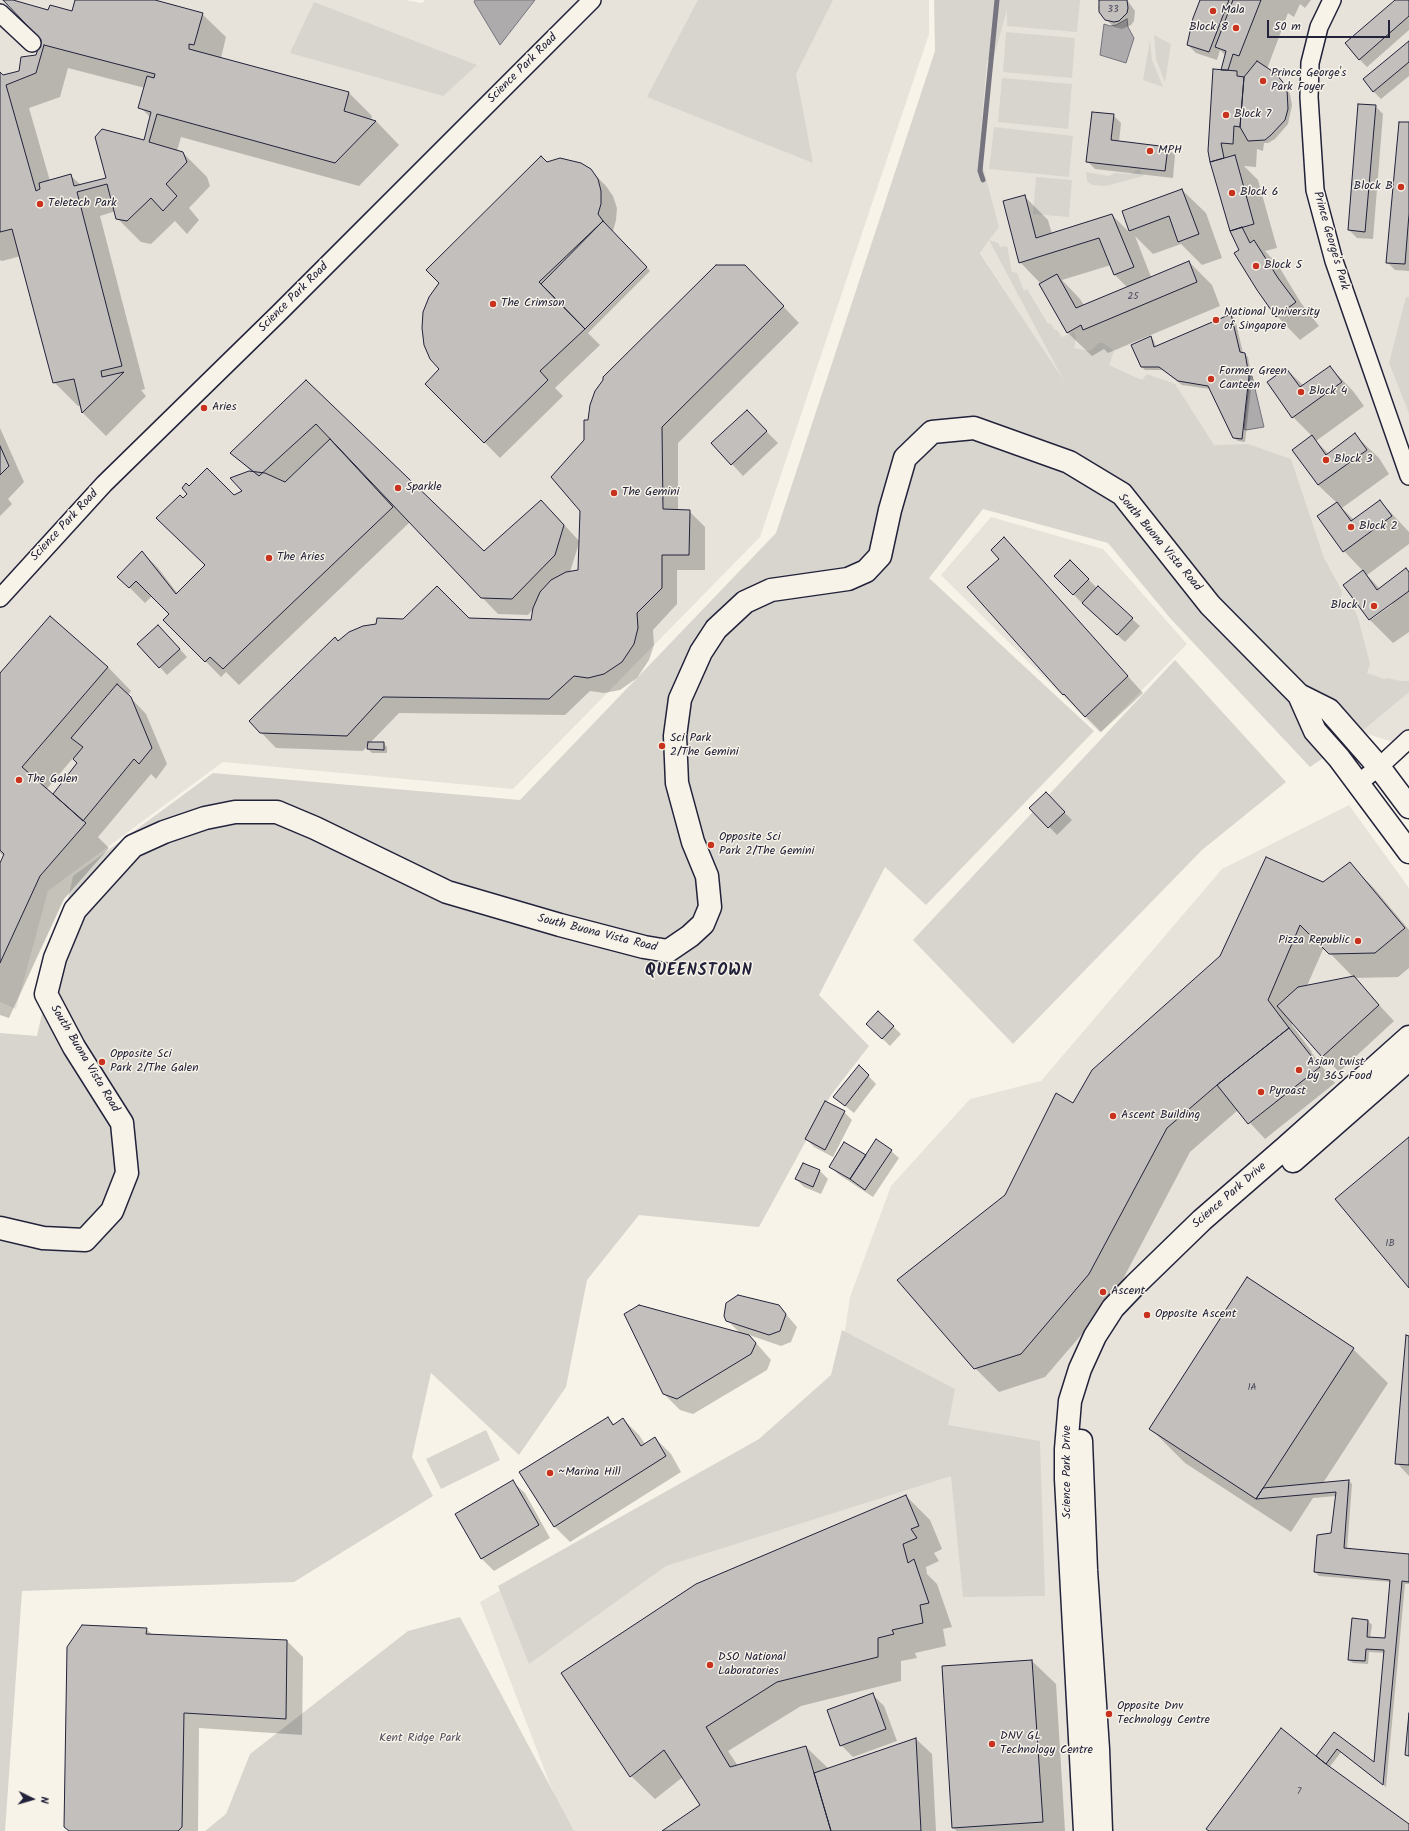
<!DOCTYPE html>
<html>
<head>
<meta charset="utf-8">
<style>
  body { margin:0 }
  #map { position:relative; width:1409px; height:1831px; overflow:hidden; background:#f7f3e8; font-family:Kalam,sans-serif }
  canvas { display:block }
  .north { position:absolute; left:12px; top:1779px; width:40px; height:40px; -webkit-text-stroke:3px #f7f3e8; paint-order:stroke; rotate:95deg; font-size:11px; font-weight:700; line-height:16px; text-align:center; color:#22223b }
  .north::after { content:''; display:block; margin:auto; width:14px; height:18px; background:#22223b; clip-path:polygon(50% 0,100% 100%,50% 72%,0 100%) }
  .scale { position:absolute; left:1267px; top:20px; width:123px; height:18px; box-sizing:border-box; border:2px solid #22223b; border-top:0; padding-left:5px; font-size:12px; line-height:14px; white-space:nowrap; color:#22223b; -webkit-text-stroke:3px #f7f3e8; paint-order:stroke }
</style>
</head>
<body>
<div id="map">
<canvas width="1409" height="1831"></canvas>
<div class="north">N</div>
<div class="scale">50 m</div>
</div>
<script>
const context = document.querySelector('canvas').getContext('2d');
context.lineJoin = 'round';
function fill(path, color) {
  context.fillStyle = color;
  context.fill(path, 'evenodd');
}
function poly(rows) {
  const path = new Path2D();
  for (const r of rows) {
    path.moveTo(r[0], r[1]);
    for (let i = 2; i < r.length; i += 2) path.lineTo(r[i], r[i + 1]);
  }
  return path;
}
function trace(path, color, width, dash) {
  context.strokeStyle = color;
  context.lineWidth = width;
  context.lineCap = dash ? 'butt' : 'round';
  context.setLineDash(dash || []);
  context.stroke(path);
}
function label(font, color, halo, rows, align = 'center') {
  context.font = font + ' Kalam,sans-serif';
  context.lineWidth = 3;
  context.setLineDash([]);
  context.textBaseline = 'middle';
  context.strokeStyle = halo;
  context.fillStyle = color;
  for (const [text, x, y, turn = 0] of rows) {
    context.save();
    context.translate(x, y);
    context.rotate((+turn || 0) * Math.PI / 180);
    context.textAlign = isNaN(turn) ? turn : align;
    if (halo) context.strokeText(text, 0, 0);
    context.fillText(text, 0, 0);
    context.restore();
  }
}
fill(poly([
  [0,0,405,0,422,3,425,0,929,0,929,34,760,537,513,789,223,762,48,891,16,1009,0,1002],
  [944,0,1409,0,1409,747,1361,732,1067,387,980,252],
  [991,517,1103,549,1187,644,1100,733,941,575],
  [1349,805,1409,888,1409,1831,568,1831,480,1602,796,1423,838,1377,850,1297,891,1186,970,1099,1041,1081,1222,869]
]), '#e7e3db');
fill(poly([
  [698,0,833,0,796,74,813,163,647,97],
  [934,0,1080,0,1077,32,1007,26,1007,10,993,60,987,61,979,152,999,227,989,240,998,243,1000,247,1007,246,1012,272,1017,273,1024,291,1027,289,1048,324,1050,323,1055,330,1057,330,1062,337,1074,332,1076,338,1074,348,1090,351,1099,343,1103,343,1114,351,1109,365,1142,380,1147,374,1175,384,1214,445,1248,444,1291,459,1324,558,1342,591,1341,598,1344,602,1351,603,1358,618,1370,664,1367,673,1384,679,1387,678,1401,681,1409,681,1409,692,1361,732,1310,767,1170,618,1108,543,983,509,929,578,1094,731,926,905,885,867,819,995,869,1046,831,1095,759,1227,639,1215,587,1280,566,1387,519,1455,431,1373,412,1457,433,1496,294,1582,22,1591,5,1831,0,1831,0,1033,37,1036,73,876,213,773,520,800,776,533,935,51],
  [989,240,1064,381,980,253],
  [314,2,477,65,443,96,290,53],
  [1006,32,1075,38,1072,78,1003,72],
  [1154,35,1171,44,1165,82,1156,59],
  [1150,40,1152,60,1163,87,1143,80],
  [1002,78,1072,84,1068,129,998,122],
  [994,127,1073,136,1069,177,989,169],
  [1138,170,1141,171,1140,174,1143,173,1143,176,1106,186,1092,185,1087,181,1086,172,1109,176,1115,173,1130,174],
  [1036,177,1072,180,1069,217,1033,214],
  [1406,297,1409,297,1409,413,1389,363],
  [1175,660,1286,782,1202,850,1013,1044,913,940],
  [842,1330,955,1389,948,1425,1040,1441,1045,1596,963,1597,951,1476,666,1566,529,1664,498,1586,759,1439,831,1375],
  [486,1430,500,1460,441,1489,426,1459],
  [460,1617,574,1831,205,1831,226,1814,250,1754,408,1631]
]), '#d8d5cf');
const water = poly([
  [475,0,535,0,500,45,474,2,475,0],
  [1127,19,1128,27,1134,38,1126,63,1100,55,1104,24,1110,26,1116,25,1127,19],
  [1250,376,1252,376,1264,427,1246,430,1244,429,1250,376]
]);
fill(water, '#aeabad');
trace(water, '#76747f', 1);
fill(poly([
  [4,0,49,11,73,12,76,0,151,0,202,14,226,37,221,58,348,92,372,116,371,120,376,121,399,145,359,186,181,137,177,151,183,153,207,177,210,186,189,208,199,220,187,234,175,221,151,244,141,242,117,218,116,211,100,216,145,389,141,390,146,396,106,436,83,413,81,406,78,406,54,382,21,256,2,261,0,260,0,73,3,76,20,72,37,55,42,39],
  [68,68,145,88,140,107,151,118,144,142,107,179,81,185,71,176,50,181,29,108,60,97],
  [1100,0,1127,0,1135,11,1134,21,1131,25,1122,29,1114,27,1102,16,1098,8],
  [1201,0,1311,0,1305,8,1300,4,1294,17,1288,13,1267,69,1278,78,1290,94,1292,105,1288,124,1275,139,1268,143,1264,143,1263,151,1257,149,1256,167,1244,166,1258,180,1277,248,1265,251,1278,265,1301,303,1319,326,1300,340,1277,316,1240,251,1231,230,1209,151,1226,56,1220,50,1217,60,1196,53,1188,45],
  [1397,0,1409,0,1409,30,1367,67,1359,59],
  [1409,42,1409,76,1381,99,1373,91],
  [1375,106,1383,114,1373,239,1357,238,1349,230],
  [1113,115,1121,123,1119,142,1167,148,1175,155,1173,178,1095,169,1087,161],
  [1409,123,1409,271,1395,270,1387,262],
  [547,163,590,170,606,186,613,196,617,208,616,220,613,231,650,271,588,333,600,345,555,388,563,396,500,458,427,384,440,369],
  [1182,190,1206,213,1222,258,1202,265,1181,244,1153,254,1135,236,1151,277,1189,262,1212,285,1220,306,1108,353,1104,349,1092,356,1068,333,1041,284,1020,262,1024,196,1048,220,1052,234,1112,215,1130,233,1123,211],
  [1111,265,1115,275,1127,287,1084,305,1080,299,1062,280],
  [761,283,799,323,678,443,678,511,689,511,705,527,705,570,677,570,677,604,653,630,654,645,649,660,637,678,620,690,604,693,590,691,565,715,399,713,370,743,383,743,387,747,387,753,372,753,368,749,368,745,363,751,276,748,250,721,338,642,469,619,532,621,534,608,528,615,498,614,410,522,239,685,226,672,221,677,165,620,170,614,152,596,145,603,119,577,143,553,158,568,178,594,206,566,183,499,188,494,189,487,234,496,243,491,251,471,232,453,306,382,484,553,557,517,580,542,585,441,589,421],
  [579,543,579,571,570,572],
  [1231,315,1235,319,1243,353,1248,357,1252,380,1245,442,1238,441,1234,438,1210,389,1182,385,1163,370,1145,370,1142,367,1151,337,1154,341,1156,347],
  [1330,367,1353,391,1364,406,1316,441,1329,454,1355,435,1379,458,1389,474,1342,508,1354,520,1380,501,1409,532,1409,544,1367,575,1380,589,1409,572,1409,632,1393,643,1370,620,1345,585,1363,571,1344,551,1337,503,1318,485,1312,436,1293,417,1286,369,1304,386],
  [1391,603,1393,604,1372,619,1372,616],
  [758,423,778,443,743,476,732,464],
  [0,428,24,482,8,499,12,504,0,516],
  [1004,539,1143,693,1101,732,1064,695,969,587,1000,559],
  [1070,561,1097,588,1140,626,1125,642,1081,602,1055,576],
  [50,617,108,667,131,691,128,695,146,714,167,764,156,779,151,774,98,837,109,848,64,899,9,1018,0,1015,0,866,4,856,0,853,0,675],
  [73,758,78,763,57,799,46,790],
  [166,634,187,657,167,675,139,644],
  [1046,794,1072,820,1057,835,1031,808],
  [1349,864,1373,887,1409,930,1409,968,1398,977,1354,978,1394,1021,1339,1072,1292,1022,1292,1025,1312,1052,1311,1052,1335,1083,1265,1139,1238,1110,1190,1152,1113,1298,1045,1377,999,1392,975,1368,1005,1196,1073,1105,1323,883],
  [1324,947,1353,977,1307,986],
  [878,1012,901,1034,890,1046,867,1024],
  [859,1066,876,1084,854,1113,834,1097],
  [844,1112,852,1120,833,1157,814,1147,806,1139],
  [891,1151,899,1158,873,1197,838,1174,831,1166],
  [803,1164,820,1171,828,1179,821,1194,804,1187,796,1179],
  [779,1306,797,1327,791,1342,781,1346,749,1335,771,1360,767,1370,693,1414,680,1410,664,1394,740,1333,727,1320],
  [1409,1337,1409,1476,1397,1463],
  [1353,1349,1388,1383,1323,1483,1349,1481,1352,1484,1347,1550,1409,1555,1409,1584,1405,1584,1386,1787,1341,1752,1329,1768,1409,1826,1409,1831,1210,1831,1322,1762,1334,1733,1375,1764,1385,1653,1369,1652,1368,1664,1353,1663,1349,1660,1368,1621,1372,1625,1370,1639,1386,1639,1391,1582,1319,1576,1315,1572,1332,1534,1336,1496,1313,1498,1291,1532,1185,1463,1150,1428],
  [608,1418,615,1425,623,1419,639,1435,645,1444,655,1438,671,1454,681,1472,570,1542,554,1526],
  [513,1482,525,1493,550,1538,494,1571,482,1559,456,1515],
  [906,1496,930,1520,942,1549,934,1553,939,1561,926,1567,927,1574,937,1584,952,1627,943,1629,946,1646,915,1653,917,1658,901,1661,901,1681,801,1706,728,1751,738,1766,806,1747,829,1769,916,1739,932,1754,936,1831,664,1831,702,1805,683,1777,655,1799,631,1776],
  [146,1629,153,1635,287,1641,303,1657,302,1735,199,1728,198,1831,70,1831],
  [1032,1661,1056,1684,1065,1831,957,1831,953,1828,943,1667],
  [873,1695,884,1706,897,1741,853,1757,841,1745]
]), '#0003');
trace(poly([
  [983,180,980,171,997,0]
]), '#76747f', 5);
const building = poly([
  [3,0,13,0,48,10,50,5,72,11,75,0,155,0,203,13,194,45,189,44,189,49,349,92,344,111,376,121,335,163,157,114,149,142,183,152,187,162,166,184,177,196,163,211,151,198,127,221,116,219,107,184,77,192,122,366,101,371,102,377,124,372,82,413,74,379,53,383,12,229,0,232,0,72,3,75,19,71,21,57,36,55,41,40,3,0],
  [44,45,155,74,154,78,147,76,138,108,151,112,144,140,102,129,95,137,106,178,74,186,71,174,39,183,40,189,36,191,6,85,36,73,44,45],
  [1099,0,1127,0,1128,8,1127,13,1119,21,1114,22,1105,20,1099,12,1099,0],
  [1200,0,1229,0,1209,52,1187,45,1193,18,1200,0],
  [1233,0,1261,0,1239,56,1233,54,1228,70,1221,70,1226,51,1215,47,1233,0],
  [1395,0,1409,0,1409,16,1359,60,1345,43,1395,0],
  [1409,41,1409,62,1373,92,1363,79,1409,41],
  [1257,61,1275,73,1282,81,1287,89,1288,109,1285,120,1271,135,1265,140,1248,141,1240,127,1244,77,1257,61],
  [1213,69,1237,71,1237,76,1244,77,1240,127,1234,126,1233,144,1221,143,1224,158,1210,162,1208,151,1213,69],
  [1358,104,1376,105,1365,232,1348,230,1358,104],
  [1092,112,1114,114,1111,140,1168,147,1165,171,1086,162,1092,112],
  [1399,122,1409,122,1409,214,1405,264,1386,263,1399,122],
  [1235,155,1254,224,1230,231,1210,162,1235,155],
  [541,156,547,162,560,158,581,163,591,169,598,179,601,191,601,204,598,214,603,221,539,282,585,329,540,371,548,380,484,443,425,384,439,369,430,359,424,345,422,328,423,312,429,297,439,283,426,270,541,156],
  [1182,189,1199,234,1178,242,1169,216,1129,231,1122,211,1182,189],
  [1025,195,1036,238,1112,214,1134,267,1114,275,1099,238,1019,263,1003,201,1025,195],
  [603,221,647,267,585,329,541,284,603,221],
  [1242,227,1250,243,1254,240,1278,278,1296,302,1276,317,1257,290,1234,253,1239,250,1230,231,1242,227],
  [1189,261,1197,282,1083,330,1081,325,1067,333,1039,284,1057,274,1076,308,1189,261],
  [716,265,745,265,784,306,662,427,663,509,690,510,689,555,662,555,662,588,637,613,638,628,634,644,622,662,604,674,588,678,574,676,549,699,383,697,347,736,260,733,249,721,335,637,338,641,349,632,363,626,376,624,377,618,403,619,437,586,469,618,531,620,533,608,540,592,551,580,566,572,578,570,580,511,551,477,584,440,584,420,588,420,590,405,595,391,603,380,603,377,716,265],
  [1231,314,1240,352,1245,353,1249,376,1242,439,1233,438,1208,386,1178,381,1159,367,1141,367,1131,345,1151,336,1154,347,1231,314],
  [1330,366,1342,382,1292,418,1267,382,1286,368,1300,387,1330,366],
  [306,380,484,551,541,500,564,525,555,555,512,599,481,598,316,424,259,476,230,453,306,380],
  [747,410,767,431,731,465,711,443,747,410],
  [1355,433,1367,450,1318,485,1292,450,1312,435,1326,455,1355,433],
  [330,439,393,507,223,669,210,657,205,662,163,620,169,614,136,581,129,588,117,577,142,551,176,594,205,565,156,518,180,495,183,498,187,494,182,488,186,483,189,486,207,468,234,495,242,491,230,478,249,471,265,473,285,482,330,439],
  [0,446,9,466,0,475,0,446],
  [1380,500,1392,516,1343,552,1317,516,1337,502,1351,521,1380,500],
  [1004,537,1128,676,1085,717,1064,694,1063,695,967,587,999,559,991,550,1004,537],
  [1070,560,1089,579,1073,595,1054,576,1070,560],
  [1406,568,1409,572,1409,591,1369,620,1343,585,1363,570,1377,590,1406,568],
  [1098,586,1133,618,1117,635,1082,603,1098,586],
  [50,616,108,667,22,767,86,823,40,876,0,963,0,863,4,854,0,850,0,673,50,616],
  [158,625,180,649,159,668,137,644,158,625],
  [117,684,131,697,152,748,139,764,134,759,83,821,53,794,77,763,73,759,83,747,71,738,117,684],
  [368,742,384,742,384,750,367,749,368,742],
  [1046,792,1065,812,1048,828,1029,808,1046,792],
  [1266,857,1323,882,1350,862,1405,928,1375,953,1329,954,1300,925,1268,1000,1289,1028,1217,1085,1167,1128,1089,1274,1021,1354,974,1369,897,1280,1005,1195,1056,1093,1073,1103,1092,1070,1220,956,1266,857],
  [1354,976,1379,1005,1322,1057,1277,1006,1298,987,1354,976],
  [878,1011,894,1026,882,1039,866,1024,878,1011],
  [1289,1028,1320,1067,1248,1124,1217,1085,1289,1028],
  [859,1065,869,1075,845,1106,833,1097,859,1065],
  [825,1101,845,1111,825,1150,805,1139,825,1101],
  [1409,1137,1409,1288,1335,1199,1409,1137],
  [876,1139,892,1150,865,1190,850,1179,876,1139],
  [844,1142,866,1155,850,1179,829,1167,844,1142],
  [803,1163,820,1170,813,1187,795,1179,803,1163],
  [1247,1277,1354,1348,1256,1499,1149,1429,1247,1277],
  [738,1295,779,1305,786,1314,780,1331,769,1335,726,1321,724,1316,726,1303,738,1295],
  [639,1305,749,1335,756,1343,751,1354,677,1399,663,1394,624,1314,639,1305],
  [1406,1335,1409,1336,1409,1465,1395,1464,1406,1335],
  [608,1417,613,1425,623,1418,641,1446,655,1437,666,1456,554,1527,519,1472,608,1417],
  [513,1480,539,1525,481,1559,455,1514,513,1480],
  [1349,1480,1344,1548,1409,1554,1409,1582,1402,1581,1383,1785,1337,1749,1326,1764,1316,1756,1334,1732,1374,1762,1384,1650,1366,1649,1365,1661,1348,1660,1352,1618,1368,1620,1367,1637,1385,1638,1390,1580,1314,1572,1317,1535,1331,1533,1336,1492,1256,1499,1263,1488,1349,1480],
  [906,1495,919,1526,911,1529,917,1538,903,1544,908,1563,914,1559,929,1603,920,1605,923,1623,892,1630,894,1634,878,1638,878,1657,777,1682,706,1727,730,1767,806,1746,831,1831,662,1831,700,1805,664,1750,630,1777,561,1673,696,1584,906,1495],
  [82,1625,147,1628,146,1634,287,1640,286,1719,184,1713,182,1827,178,1831,69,1831,64,1827,67,1647,82,1625],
  [1032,1660,1043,1822,952,1828,942,1666,1032,1660],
  [873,1693,886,1729,840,1746,827,1710,873,1693],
  [1409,1713,1409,1756,1405,1755,1409,1713],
  [1281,1728,1326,1764,1409,1824,1409,1831,1209,1831,1206,1829,1281,1728],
  [916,1738,921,1831,831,1831,814,1773,916,1738]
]);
fill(building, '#c2bfbd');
trace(building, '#22223b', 1);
const street = poly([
  [1332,0,1319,27,1310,63,1309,97,1315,190,1334,261,1409,476],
  [0,13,32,43],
  [0,598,104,484,279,313,592,0],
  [1357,784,1379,767,1409,739]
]);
const secondary = poly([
  [1299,695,1315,731,1339,758,1409,852],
  [1293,1161,1409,1059],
  [0,1228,43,1238,85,1240,112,1211,127,1173,122,1123,74,1047,46,994,55,958,75,910,133,846,164,832,205,818,235,812,277,812,315,828,447,892,560,925,644,947,668,951,690,936,703,924,710,907,707,876,693,842,677,783,675,736,680,699,701,652,716,629,745,602,771,590,848,579,866,571,880,556,890,510,905,458,932,432,974,428,1069,462,1122,494,1210,605,1299,695,1329,710,1379,767,1409,807],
  [1081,1441,1086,1570,1098,1749,1101,1831],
  [1085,1831,1066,1479,1066,1449,1070,1401,1080,1369,1095,1336,1113,1308,1135,1285,1202,1220,1286,1147,1409,1037]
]);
trace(street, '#22223b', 20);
trace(secondary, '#22223b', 25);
trace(street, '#f7f3e8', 17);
trace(secondary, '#f7f3e8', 22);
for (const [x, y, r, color] of [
  [1213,11,4,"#c8321e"],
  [1236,28,4,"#c8321e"],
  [1263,81,4,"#c8321e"],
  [1226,115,4,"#c8321e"],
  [1150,151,4,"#c8321e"],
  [1401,187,4,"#c8321e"],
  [1232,193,4,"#c8321e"],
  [40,204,4,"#c8321e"],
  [1256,266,4,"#c8321e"],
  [493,304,4,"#c8321e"],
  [1216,320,4,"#c8321e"],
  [1211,379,4,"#c8321e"],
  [1301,392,4,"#c8321e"],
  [204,408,4,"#c8321e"],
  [1326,460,4,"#c8321e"],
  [398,488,4,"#c8321e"],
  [614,493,4,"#c8321e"],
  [1351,527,4,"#c8321e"],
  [269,558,4,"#c8321e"],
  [1374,606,4,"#c8321e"],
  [662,746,4,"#c8321e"],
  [19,780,4,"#c8321e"],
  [711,845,4,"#c8321e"],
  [1358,941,4,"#c8321e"],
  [102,1062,4,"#c8321e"],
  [1299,1070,4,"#c8321e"],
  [1261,1092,4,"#c8321e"],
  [1113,1116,4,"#c8321e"],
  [1103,1292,4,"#c8321e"],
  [1147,1315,4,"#c8321e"],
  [550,1473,4,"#c8321e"],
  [710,1665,4,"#c8321e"],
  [1109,1714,4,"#c8321e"],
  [992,1744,4,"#c8321e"]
]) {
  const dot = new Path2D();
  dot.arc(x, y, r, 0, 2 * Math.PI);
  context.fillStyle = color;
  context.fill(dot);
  trace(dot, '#f7f3e8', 1.5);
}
label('10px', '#4a495c', null, [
  ["33",1113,10],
  ["25",1133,297],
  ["1B",1390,1244],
  ["1A",1252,1388],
  ["7",1299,1792]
]);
label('12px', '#22223b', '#f7f3e8', [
  ["Mala",1221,11],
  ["Block 8",1228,28,"right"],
  ["Prince George's",1271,74],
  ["Park Foyer",1271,88],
  ["Block 7",1234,115],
  ["MPH",1158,151],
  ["Block B",1393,187,"right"],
  ["Block 6",1240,193],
  ["Teletech Park",48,204],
  ["Block 5",1264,266],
  ["The Crimson",501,304],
  ["National University",1224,313],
  ["of Singapore",1224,327],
  ["Former Green",1219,372],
  ["Canteen",1219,386],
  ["Block 4",1309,392],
  ["Aries",212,408],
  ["Block 3",1334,460],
  ["Sparkle",406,488],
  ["The Gemini",622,493],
  ["Block 2",1359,527],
  ["The Aries",277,558],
  ["Block 1",1366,606,"right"],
  ["Sci Park",670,739],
  ["2/The Gemini",670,753],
  ["The Galen",27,780],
  ["Opposite Sci",719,838],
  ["Park 2/The Gemini",719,852],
  ["Pizza Republic",1350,941,"right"],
  ["Opposite Sci",110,1055],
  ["Park 2/The Galen",110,1069],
  ["Asian twist",1307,1063],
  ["by 365 Food",1307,1077],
  ["Pyroast",1269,1092],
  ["Ascent Building",1121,1116],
  ["Ascent",1111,1292],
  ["Opposite Ascent",1155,1315],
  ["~Marina Hill",558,1473],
  ["DSO National",718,1658],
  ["Laboratories",718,1672],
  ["Opposite Dnv",1117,1707],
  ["Technology Centre",1117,1721],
  ["DNV GL",1000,1737],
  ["Technology Centre",1000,1751]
], 'left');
label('12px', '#22223b', '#f7f3e8', [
  ["Science Park Road",523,69,-45],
  ["Prince George's Park",1330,241,74],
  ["Science Park Road",294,298,-45],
  ["Science Park Road",65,526,-47],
  ["South Buona Vista Road",1159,543,50],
  ["South Buona Vista Road",597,934,14],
  ["South Buona Vista Road",84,1059,59],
  ["Science Park Drive",1230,1196,-41],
  ["Science Park Drive",1068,1472,-90]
]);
label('12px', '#504f60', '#f7f3e8', [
  ["Kent Ridge Park",420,1739]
]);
context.letterSpacing = '1px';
label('bold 16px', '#22223b', '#f7f3e8', [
  ["QUEENSTOWN",699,972]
]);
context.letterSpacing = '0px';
</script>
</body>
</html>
